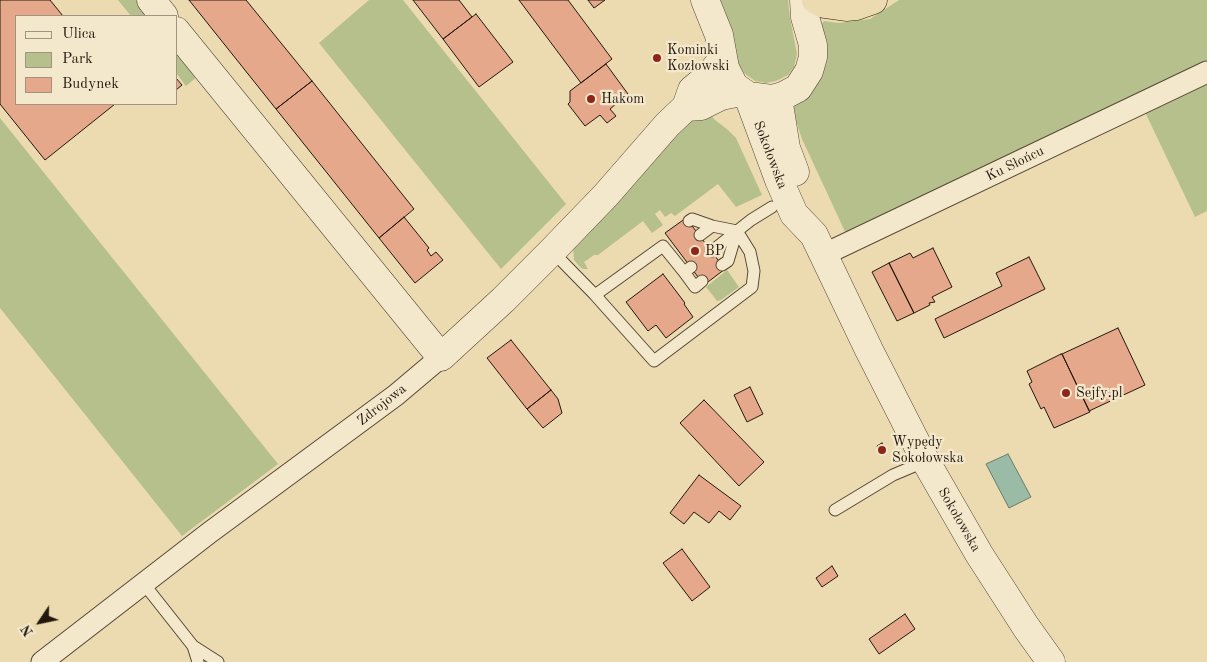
<!DOCTYPE html>
<html>
<head>
<meta charset="utf-8">
<style>
  body { margin:0 }
  #map { position:relative; width:1207px; height:662px; overflow:hidden; background:#ecdbb0; font-family:"Old Standard TT",serif }
  canvas { display:block }
  .legend { position:absolute; left:15px; top:15px; width:162px; height:90px; box-sizing:border-box; background:#f3e8cc; border:1px solid #a09480; margin:0; padding:6px 9px; list-style:none; font-size:15px; color:#24170e }
  .legend li { display:flex; align-items:center; gap:10px; height:25px }
  .legend b { width:25px; border:1px solid #a09480 }
  .north { position:absolute; left:15px; top:597px; width:50px; height:50px; -webkit-text-stroke:4px #f3e8cc; paint-order:stroke; rotate:236deg; font-size:14px; font-weight:700; line-height:20px; text-align:center; color:#24170e }
  .north::after { content:''; display:block; margin:auto; width:18px; height:22px; background:#24170e; clip-path:polygon(50% 0,100% 100%,50% 72%,0 100%) }
</style>
</head>
<body>
<div id="map">
<canvas width="1207" height="662"></canvas>
<ul class="legend">
<li><b style="height:6px;background:#f3e8cc"></b>Ulica</li>
<li><b style="height:14px;background:#b6c08c"></b>Park</li>
<li><b style="height:14px;background:#e5a88a"></b>Budynek</li>
</ul>
<div class="north">N</div>
</div>
<script>
const context = document.querySelector('canvas').getContext('2d');
context.lineJoin = 'round';
function fill(path, color) {
  context.fillStyle = color;
  context.fill(path, 'evenodd');
}
function poly(rows) {
  const path = new Path2D();
  for (const r of rows) {
    path.moveTo(r[0], r[1]);
    for (let i = 2; i < r.length; i += 2) path.lineTo(r[i], r[i + 1]);
  }
  return path;
}
function trace(path, color, width, dash) {
  context.strokeStyle = color;
  context.lineWidth = width;
  context.lineCap = dash ? 'butt' : 'round';
  context.setLineDash(dash || []);
  context.stroke(path);
}
function label(font, color, halo, rows, align = 'center') {
  context.font = font + ' "Old Standard TT",serif';
  context.lineWidth = 4.5;
  context.setLineDash([]);
  context.textBaseline = 'middle';
  context.strokeStyle = halo;
  context.fillStyle = color;
  for (const [text, x, y, turn = 0] of rows) {
    context.save();
    context.translate(x, y);
    context.rotate((+turn || 0) * Math.PI / 180);
    context.textAlign = isNaN(turn) ? turn : align;
    if (halo) context.strokeText(text, 0, 0);
    context.fillText(text, 0, 0);
    context.restore();
  }
}
fill(poly([
  [118,0,136,0,149,16,131,16],
  [369,0,403,0,566,204,501,269,319,43],
  [720,0,788,0,790,18,797,54,794,67,788,75,776,81,766,83,755,81,744,73,738,63,732,29],
  [899,0,1207,0,1207,65,848,238,802,139,796,121,789,120,792,107,815,86,820,26,824,21,838,23,870,19],
  [176,50,198,76,186,86,176,73],
  [1207,79,1207,211,1195,217,1144,110],
  [707,109,714,119,728,130,736,138,762,195,736,207,718,184,675,216,671,213,665,217,660,210,655,214,663,225,652,233,643,221,598,255,594,255,584,262,588,269,583,269,579,266,574,260,573,247,689,121],
  [0,118,278,464,182,536,0,308],
  [727,270,739,287,721,300,717,301,706,287]
]), '#b6c08c');
const water = poly([
  [1008,454,1031,497,1009,508,986,464,1008,454]
]);
fill(water, '#9abca6');
trace(water, '#6b7a69', 1);
const building = poly([
  [0,0,50,0,63,16,16,16,16,104,115,104,45,160,0,104,0,0],
  [189,0,246,0,312,81,276,109,189,0],
  [413,0,459,0,472,17,443,39,413,0],
  [519,0,568,0,612,59,581,83,519,0],
  [588,0,605,0,594,8,588,0],
  [476,14,513,62,479,87,443,39,476,14],
  [606,64,628,94,610,109,616,116,607,123,600,115,585,126,568,104,570,102,570,91,606,64],
  [176,78,182,85,176,90,176,78],
  [312,81,414,209,379,238,276,109,312,81],
  [404,217,429,248,427,250,431,256,436,252,443,260,415,283,379,238,404,217],
  [686,218,725,269,704,285,665,233,686,218],
  [933,248,952,287,932,297,935,302,929,303,930,305,914,313,889,263,910,253,913,258,933,248],
  [1029,257,1045,289,944,338,935,319,1002,286,996,273,1029,257],
  [889,263,914,313,897,321,872,272,889,263],
  [663,274,685,303,684,304,693,317,666,338,656,325,648,331,626,302,663,274],
  [1118,328,1145,385,1089,411,1062,354,1118,328],
  [511,340,551,390,527,409,487,358,511,340],
  [1061,354,1062,354,1090,412,1054,428,1044,407,1041,409,1029,384,1032,382,1027,371,1061,354],
  [750,387,763,414,747,422,734,395,750,387],
  [551,390,558,399,562,413,543,428,527,409,551,390],
  [704,400,764,462,739,486,680,423,704,400],
  [882,443,886,452,881,454,877,446,882,443],
  [699,475,741,506,730,520,719,511,709,523,694,512,684,524,670,513,699,475],
  [682,549,710,587,692,601,663,563,682,549],
  [832,566,838,576,822,587,816,578,832,566],
  [905,614,915,629,879,654,869,639,905,614]
]);
fill(building, '#e5a88a');
trace(building, '#24170e', 1);
const service = poly([
  [689,221,692,219,712,226],
  [700,235,712,226,737,231,728,261,722,265],
  [552,251,595,295,663,246,684,272,691,267],
  [712,251,751,220,772,207],
  [684,272,695,287,702,281],
  [595,295,654,361,752,287,754,271,750,252,737,231],
  [835,510,893,475,912,467,925,460],
  [144,584,193,646,218,662],
  [193,646,198,662]
]);
const minor = poly([
  [823,255,1207,72],
  [42,662,209,533,396,395,441,357]
]);
const tertiary = poly([
  [151,0,164,16],
  [705,0,719,35,725,68,734,86,748,96,772,99,783,96,798,88,809,71,813,57,813,45,805,17,804,0],
  [176,31,441,357,503,300,552,251,606,195,667,125,686,107,692,90,710,75,723,58],
  [748,96,779,180,794,214,814,235,869,350,925,460,979,554,1026,627,1051,662],
  [778,98,786,148,795,172],
  [686,107,701,106,721,96,741,92]
]);
const motorway = poly([
  [816,0,824,4,846,7,856,6,873,0]
]);
trace(service, '#564836', 13);
trace(minor, '#564836', 23);
trace(tertiary, '#564836', 29);
trace(motorway, '#24170e', 29);
trace(service, '#f3e8cc', 11);
trace(minor, '#f3e8cc', 21);
trace(tertiary, '#f3e8cc', 28);
trace(motorway, '#ecdbb0', 28);
for (const [x, y, r, color] of [
  [657,58,5,"#8f2418"],
  [591,99,5,"#8f2418"],
  [695,251,5,"#8f2418"],
  [1066,393,5,"#8f2418"],
  [882,450,5,"#8f2418"]
]) {
  const dot = new Path2D();
  dot.arc(x, y, r, 0, 2 * Math.PI);
  context.fillStyle = color;
  context.fill(dot);
  trace(dot, '#f3e8cc', 2);
}
label('14px', '#24170e', '#f3e8cc', [
  ["Kominki",667,50],
  ["Kozłowski",667,66],
  ["Hakom",601,99],
  ["BP",705,251],
  ["Sejfy.pl",1076,393],
  ["Wypędy",892,442],
  ["Sokołowska",892,458]
], 'left');
label('14px', '#24170e', '#f3e8cc', [
  ["Sokołowska",770,155,69],
  ["Ku Słońcu",1015,164,-26],
  ["Zdrojowa",382,405,-38],
  ["Sokołowska",959,520,60]
]);
</script>
</body>
</html>
